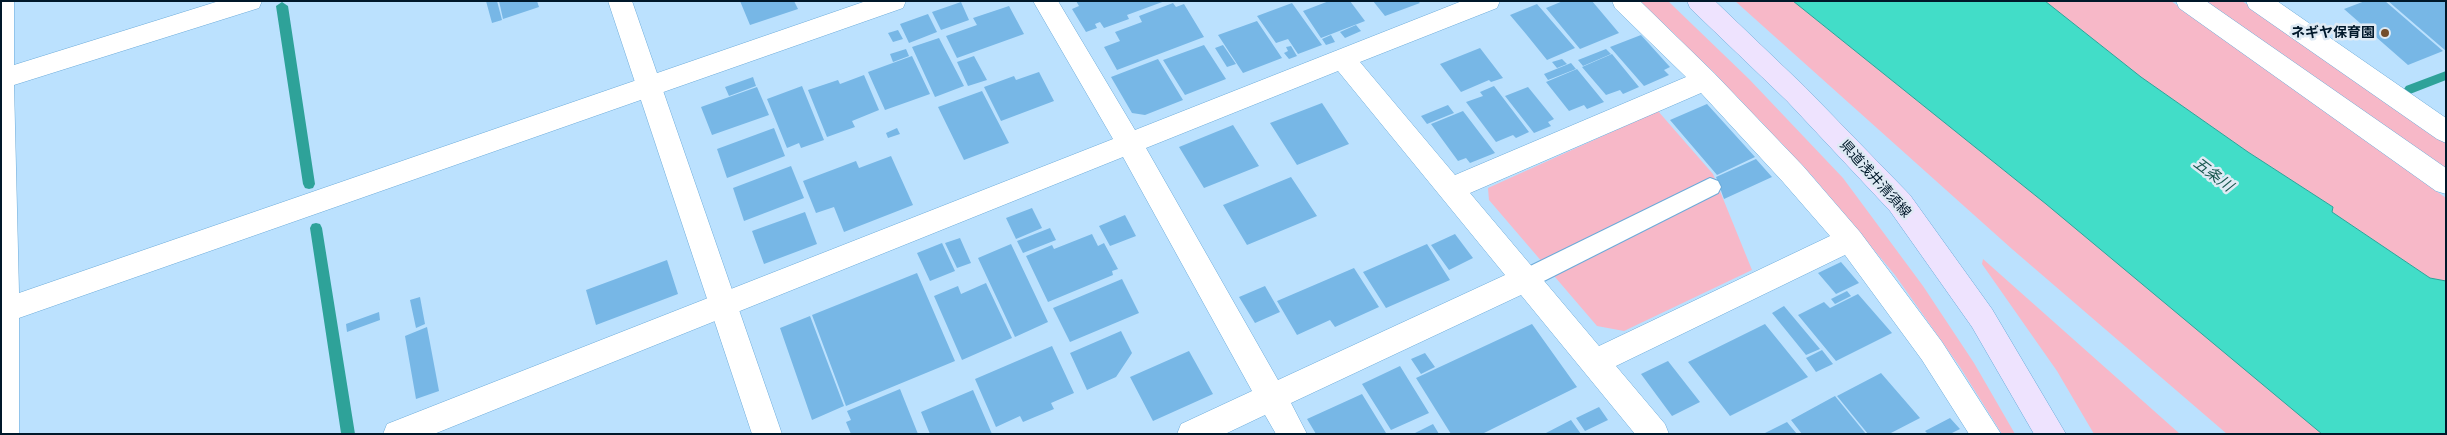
<!DOCTYPE html>
<html>
<head>
<meta charset="utf-8">
<style>
  body { margin:0 }
  #map { position:relative; width:2447px; height:435px; overflow:hidden; background:#bbe1fe; font-family:Literata,serif }
  canvas { display:block }
  .frame { position:absolute; inset:0; border:2px solid #00182a; pointer-events:none }
</style>
</head>
<body>
<div id="map">
<canvas width="2447" height="435"></canvas>
<div class="frame"></div>
</div>
<script>
const context = document.querySelector('canvas').getContext('2d');
context.lineJoin = 'round';
function fill(path, color) {
  context.fillStyle = color;
  context.fill(path, 'evenodd');
}
function poly(rows) {
  const path = new Path2D();
  for (const r of rows) {
    path.moveTo(r[0], r[1]);
    for (let i = 2; i < r.length; i += 2) path.lineTo(r[i], r[i + 1]);
  }
  return path;
}
function trace(path, color, width, dash) {
  context.strokeStyle = color;
  context.lineWidth = width;
  context.lineCap = dash ? 'butt' : 'round';
  context.setLineDash(dash || []);
  context.stroke(path);
}
function label(font, color, halo, rows, align = 'center') {
  context.font = font + ' Literata,"Noto Sans JP",serif';
  context.lineWidth = 5;
  context.setLineDash([]);
  context.textBaseline = 'middle';
  context.strokeStyle = halo;
  context.fillStyle = color;
  for (const [text, x, y, turn = 0] of rows) {
    context.save();
    context.translate(x, y);
    context.rotate((+turn || 0) * Math.PI / 180);
    context.textAlign = isNaN(turn) ? turn : align;
    if (halo) context.strokeText(text, 0, 0);
    context.fillText(text, 0, 0);
    context.restore();
  }
}
fill(poly([
  [1640,1,1668,1,1749,79,1843,178,1923,286,1974,363,2015,434,2002,434,1960,367,1895,275,1813,177,1731,91],
  [1735,1,1793,1,2046,204,2322,434,2227,434,2012,249],
  [2045,1,2171,1,2446,198,2446,281,2430,278,2332,212,2333,207,2248,152,2141,77],
  [2205,1,2242,1,2446,143,2446,172],
  [1658,111,1713,174,1752,270,1624,331,1597,326,1489,200,1488,188],
  [1983,259,2180,434,2094,434,2057,371,1982,264]
]), '#f7b8c8');
const water = poly([
  [1793,1,2045,1,2141,77,2248,152,2333,207,2332,212,2430,278,2446,281,2446,434,2322,434,2046,204,1793,1]
]);
fill(water, '#42ddc8');
trace(water, '#2ea299', 1);
fill(poly([
  [282,2,288,6,315,184,313,188,309,189,305,188,303,184,276,6,282,2],
  [2446,71,2446,80,2410,94,2404,89,2406,86,2446,71],
  [316,223,320,224,322,228,355,434,341,433,310,228,312,224,316,223]
]), '#2ea299');
fill(poly([
  [486,1,497,1,502,20,492,23],
  [499,1,537,1,539,7,503,19],
  [740,1,794,1,798,9,750,25],
  [1076,1,1165,1,1127,15,1129,19,1104,28,1100,22,1095,24,1097,28,1086,32,1072,9,1079,6],
  [1329,1,1350,1,1365,21,1321,38,1303,11],
  [1373,1,1418,1,1420,3,1385,16],
  [1563,1,1592,1,1619,33,1580,49,1546,8],
  [2365,1,2385,1,2443,51,2408,65,2344,9],
  [2388,1,2446,1,2446,51],
  [961,2,969,20,941,30,932,12],
  [1173,3,1176,7,1184,4,1204,37,1117,70,1104,47,1120,41,1115,32,1142,22,1139,16],
  [1292,3,1322,45,1298,54,1288,39,1276,43,1257,16],
  [1537,4,1575,48,1547,60,1526,34,1539,29,1526,34,1510,15],
  [1009,6,1024,34,957,58,946,36,977,25,973,18],
  [928,14,937,32,909,43,900,24],
  [1257,21,1282,58,1243,73,1218,35],
  [1356,25,1361,31,1345,38,1340,32],
  [898,30,903,39,893,42,888,33],
  [1331,35,1335,42,1326,45,1322,39],
  [1641,35,1670,67,1664,70,1669,75,1644,86,1610,47],
  [939,38,964,86,935,97,912,47],
  [1204,45,1226,79,1185,95,1163,60],
  [1223,45,1236,64,1227,67,1215,48],
  [1291,46,1297,56,1289,59,1284,53,1288,51,1286,47],
  [1480,48,1503,78,1491,82,1489,80,1461,92,1440,64],
  [906,49,909,56,893,62,890,54],
  [1606,49,1611,54,1583,66,1578,60],
  [1612,54,1639,87,1623,94,1620,90,1606,95,1582,67],
  [912,56,930,94,885,110,868,72],
  [974,56,987,80,968,86,957,62],
  [1158,59,1183,100,1145,115,1132,113,1111,77],
  [1562,59,1567,64,1557,68,1552,62],
  [1571,63,1576,69,1548,80,1544,74],
  [1577,69,1604,102,1587,109,1584,105,1569,111,1546,82],
  [1039,72,1054,101,1001,121,984,87,1014,76,1016,80],
  [864,75,879,110,852,121,855,127,827,137,808,90,838,80,840,84],
  [753,77,756,86,729,96,725,87],
  [802,86,824,140,801,148,799,143,787,148,767,99],
  [1494,86,1529,132,1516,138,1513,135,1496,142,1466,102,1483,96,1480,92],
  [757,87,769,115,712,135,701,107],
  [1528,87,1554,119,1548,122,1551,126,1534,133,1505,96],
  [982,91,1009,143,964,160,938,107],
  [1322,103,1349,144,1297,165,1270,123],
  [1707,104,1755,157,1717,175,1670,120],
  [1448,105,1454,113,1427,124,1421,116],
  [1463,111,1495,153,1470,163,1466,158,1458,161,1431,124],
  [1233,125,1259,166,1204,188,1179,147],
  [774,128,785,156,727,178,717,149],
  [897,128,900,134,888,138,886,133],
  [891,156,913,205,844,232,834,207,816,213,803,181,856,161,859,168],
  [1756,159,1772,177,1724,199,1716,177],
  [791,166,804,198,744,221,733,188],
  [1291,177,1317,216,1247,245,1223,205],
  [1032,208,1042,228,1016,239,1006,218],
  [805,212,817,244,764,264,752,231],
  [1125,215,1136,236,1110,246,1099,226],
  [1050,228,1056,240,1023,253,1017,241],
  [1092,234,1098,246,1104,243,1118,269,1112,271,1113,275,1048,302,1026,256,1052,245,1054,249],
  [1455,234,1473,258,1449,270,1431,245],
  [960,238,971,263,957,268,945,243],
  [942,243,955,271,930,281,917,253],
  [1011,244,1048,322,1015,337,978,258],
  [1427,244,1450,280,1386,308,1363,272],
  [667,260,678,294,596,325,586,290],
  [1841,262,1859,283,1836,294,1818,273],
  [1354,268,1379,307,1335,327,1330,320,1297,335,1277,301],
  [917,273,955,361,846,406,812,315],
  [1122,279,1139,313,1070,342,1053,308],
  [986,283,1012,338,962,360,934,296,958,286,961,294],
  [1265,286,1280,312,1255,323,1239,297],
  [1847,291,1851,296,1835,304,1831,299],
  [1858,294,1892,333,1836,361,1798,315,1824,302,1830,308],
  [420,297,425,324,416,328,410,300],
  [1784,306,1820,349,1806,355,1772,313],
  [379,312,380,320,347,332,346,324],
  [810,316,844,406,812,420,780,328],
  [1532,324,1577,387,1482,434,1451,434,1416,378],
  [1765,324,1808,377,1730,416,1688,362],
  [427,327,439,391,416,399,405,336],
  [1121,331,1132,353,1116,377,1087,390,1070,353],
  [1052,346,1074,393,1051,403,1054,409,1023,422,1020,416,996,427,975,379],
  [1822,350,1833,364,1816,372,1806,358],
  [1189,351,1213,394,1153,421,1130,377],
  [1425,353,1435,367,1421,374,1411,359],
  [1668,361,1700,402,1672,416,1641,374],
  [1400,366,1429,413,1391,430,1362,384],
  [1881,373,1920,418,1889,434,1868,434,1837,396],
  [900,389,918,434,851,434,846,422,851,420,847,411],
  [973,390,992,434,930,434,921,412],
  [1362,394,1386,433,1316,434,1307,419],
  [1835,396,1866,434,1802,434,1791,420],
  [1599,407,1608,420,1585,431,1576,418],
  [1950,418,1960,429,1950,434,1928,434,1925,431],
  [1571,420,1581,434,1544,434],
  [1787,422,1797,434,1763,434],
  [1433,424,1439,434,1413,434]
]), '#77b7e6');
const service = poly([
  [1710,178,1718,181,1721,187,1718,193,1534,286,1526,289,1518,286,1514,279,1518,272,1710,178]
]);
const minor = poly([
  [1,1,14,1,14,65,219,1,262,1,259,8,14,85,19,293,866,1,906,1,903,8,19,318,19,434,1,434,1,1],
  [1033,1,1058,1,1135,130,1462,1,1500,1,1497,8,1360,62,1455,175,1686,77,1615,8,1612,1,1640,1,1714,73,1803,166,1860,232,1942,342,2001,434,1969,434,1922,360,1845,255,1616,366,1665,424,1669,434,1635,434,1521,295,1291,403,1307,434,1276,434,1265,415,1225,434,1177,434,1181,424,1252,391,1123,157,434,434,383,434,387,424,1113,139,1033,1],
  [1338,71,1505,275,1278,380,1146,148,1338,71],
  [1701,93,1783,182,1830,236,1599,346,1470,193,1701,93],
  [2176,1,2206,1,2446,168,2446,194,2436,191,2179,8,2176,1],
  [2246,1,2277,1,2446,118,2446,143,2437,139,2249,8,2246,1]
]);
const tertiary = poly([
  [608,1,632,1,782,434,752,434,608,1]
]);
const secondary = poly([
  [1687,1,1715,1,1805,87,1910,195,1992,309,2066,434,2034,434,1972,327,1890,211,1787,101,1690,8,1687,1]
]);
trace(service, '#6baad9', 2);
trace(minor, '#6baad9', 1);
trace(tertiary, '#6baad9', 1);
trace(secondary, '#6baad9', 1);
fill(service, '#fff');
fill(minor, '#fff');
fill(tertiary, '#fff');
fill(secondary, '#eee3fe');
for (const [x, y, r, color] of [
  [2385,33,5,"#744d2a"]
]) {
  const dot = new Path2D();
  dot.arc(x, y, r, 0, 2 * Math.PI);
  context.fillStyle = color;
  context.fill(dot);
  trace(dot, '#deeaf4', 2);
}
label('bold 14px', '#00182a', '#deeaf4', [
  ["ネギヤ保育園",2375,33]
], 'right');
label('14px', '#00182a', '#deeaf4', [
  ["県道浅井清須線",1875,179,48]
]);
label('italic 15px', '#19574f', '#deeaf4', [
  ["五条川",2213,175,37]
]);
</script>
</body>
</html>
